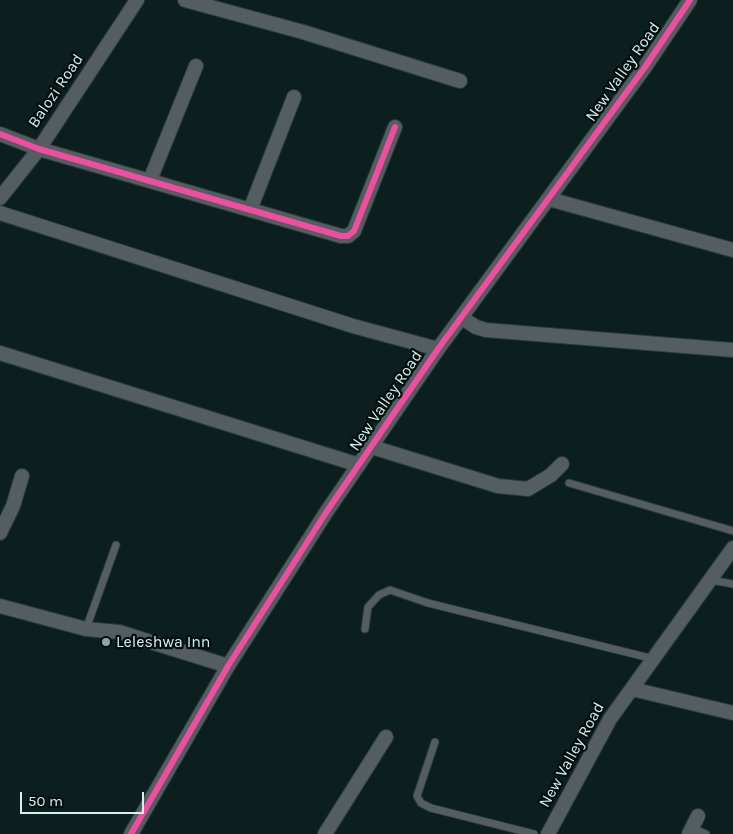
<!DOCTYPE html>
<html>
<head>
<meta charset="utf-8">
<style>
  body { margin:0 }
  #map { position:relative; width:733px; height:834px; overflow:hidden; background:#0b1f1f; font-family:Karla,sans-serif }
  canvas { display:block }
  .scale { position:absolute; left:20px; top:792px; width:124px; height:22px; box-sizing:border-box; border:2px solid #d6eeed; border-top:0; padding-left:6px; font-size:15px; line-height:18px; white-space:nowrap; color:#d6eeed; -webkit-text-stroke:4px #000e0e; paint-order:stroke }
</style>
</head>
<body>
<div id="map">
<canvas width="733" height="834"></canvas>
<div class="scale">50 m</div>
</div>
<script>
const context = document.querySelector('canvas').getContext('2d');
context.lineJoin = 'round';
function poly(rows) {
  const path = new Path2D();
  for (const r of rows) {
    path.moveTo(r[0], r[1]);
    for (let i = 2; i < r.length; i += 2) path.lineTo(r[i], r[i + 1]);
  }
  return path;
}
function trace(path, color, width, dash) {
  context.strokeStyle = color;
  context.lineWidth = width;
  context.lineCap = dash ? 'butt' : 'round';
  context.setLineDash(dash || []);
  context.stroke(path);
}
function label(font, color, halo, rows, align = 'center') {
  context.font = font + ' Karla,sans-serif';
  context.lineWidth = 4.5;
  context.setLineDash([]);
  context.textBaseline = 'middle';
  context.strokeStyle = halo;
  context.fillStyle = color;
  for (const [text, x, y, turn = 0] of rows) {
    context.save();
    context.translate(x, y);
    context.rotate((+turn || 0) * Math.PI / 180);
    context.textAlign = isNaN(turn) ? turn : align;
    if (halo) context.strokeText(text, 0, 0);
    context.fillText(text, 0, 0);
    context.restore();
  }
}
const service = poly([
  [569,483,733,531],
  [711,580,733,584],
  [86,629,116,545],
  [365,629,368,607,379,595,390,590,428,603,654,659],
  [435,742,417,796,421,803,431,808,534,834],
  [692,828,706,834]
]);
const minor = poly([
  [185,0,303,32,460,81],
  [0,134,39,149,341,236,348,236,354,231,395,127],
  [150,180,196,66],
  [0,198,39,149,137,0],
  [549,199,733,250],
  [250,210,294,97],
  [0,213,353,326,438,349],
  [462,318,476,327,486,330,733,350],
  [0,353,359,465],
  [372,447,498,486,528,489,551,475,562,464],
  [0,533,13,506,22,476],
  [0,606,86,629,119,632,228,666],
  [632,689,733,713],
  [131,834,228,666,327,511,438,349,645,67,690,0],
  [325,834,386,737],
  [548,834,610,719,733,548],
  [689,834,698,816]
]);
trace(service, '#293a3a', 9);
trace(minor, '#293a3a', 16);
trace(service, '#545d5f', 7);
trace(minor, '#545d5f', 14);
trace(poly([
  [0,134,39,149,341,236,348,236,354,231,395,127],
  [131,834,228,666,327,511,438,349,645,67,690,0]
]), '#ef4d9e', 6);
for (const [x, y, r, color] of [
  [106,642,5,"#8fa6a5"]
]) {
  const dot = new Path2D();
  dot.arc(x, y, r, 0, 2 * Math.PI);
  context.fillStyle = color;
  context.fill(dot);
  trace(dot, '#000e0e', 2);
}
label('16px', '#d6eeed', '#000e0e', [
  ["New Valley Road",623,72,-55],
  ["Balozi Road",56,91,-56],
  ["New Valley Road",386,401,-56],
  ["New Valley Road",572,755,-61]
]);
label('16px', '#d6eeed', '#000e0e', [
  ["Leleshwa Inn",116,642]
], 'left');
</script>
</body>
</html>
